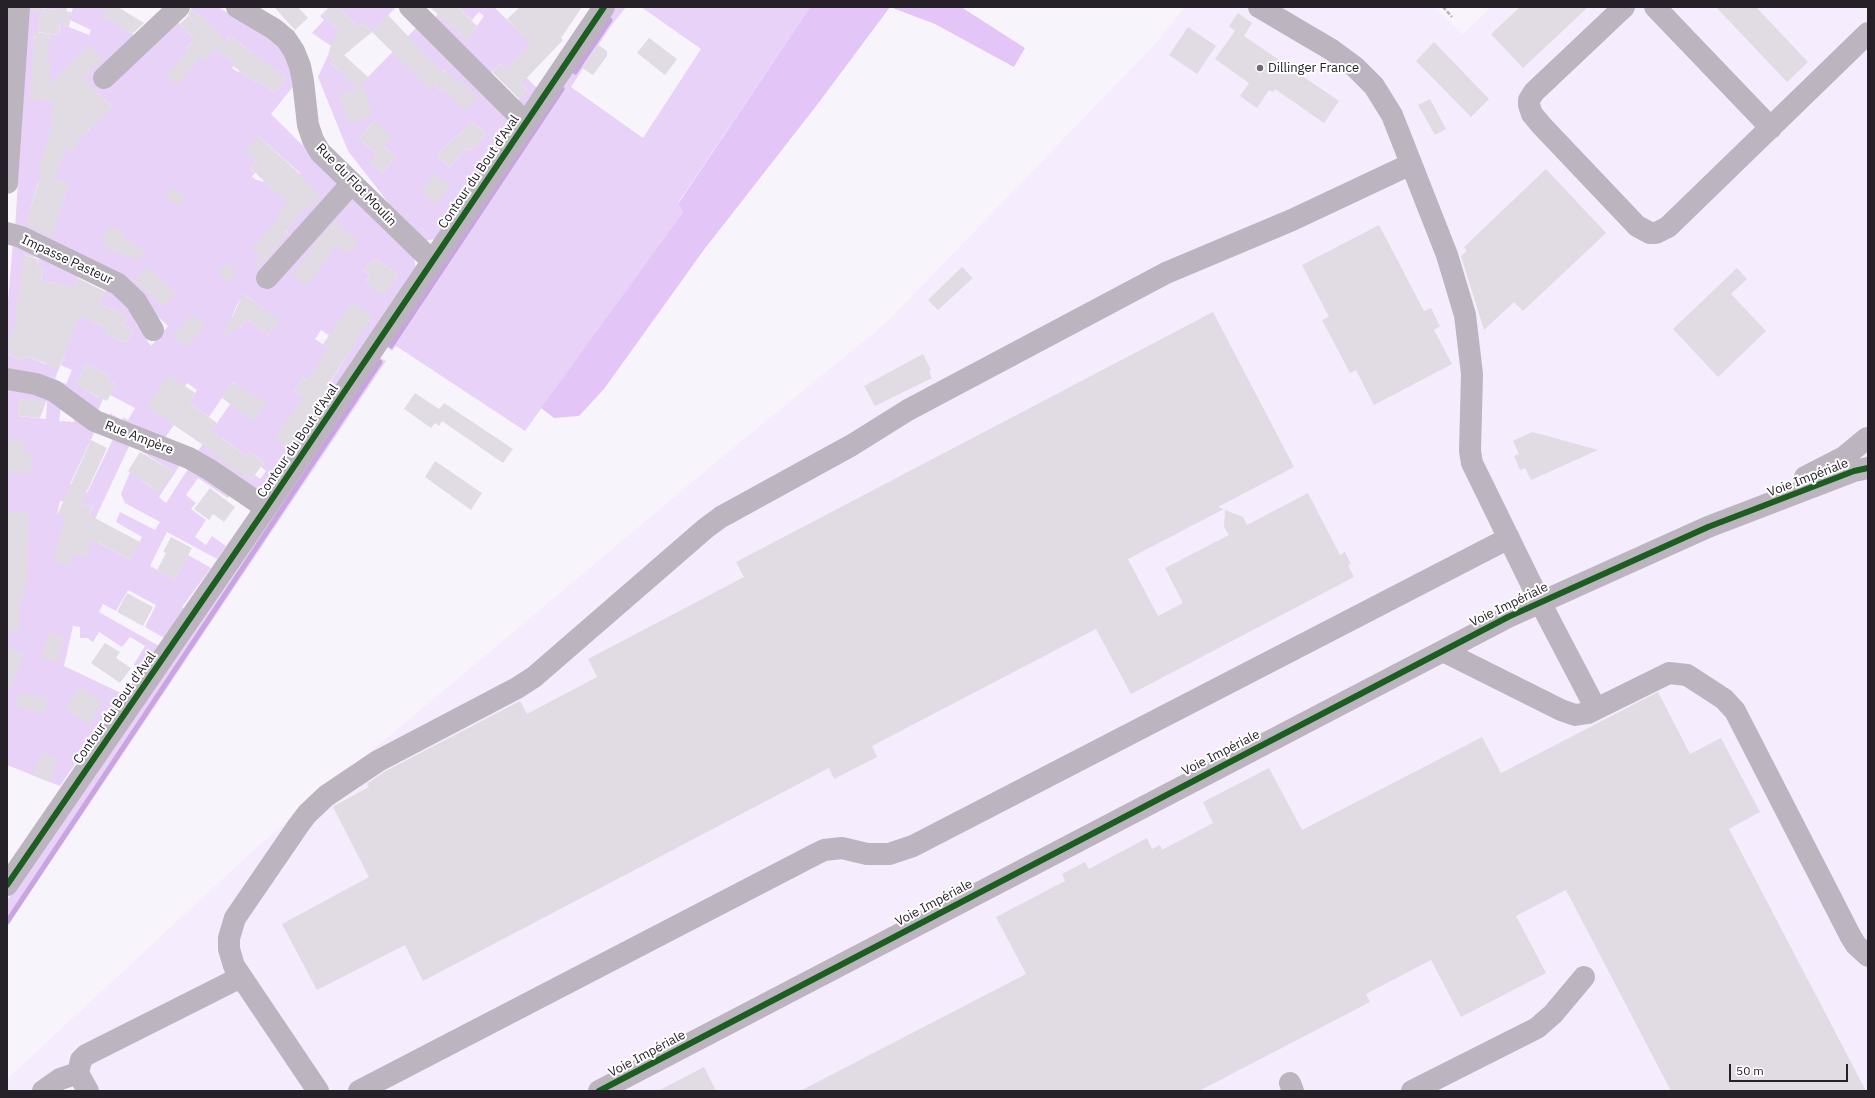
<!DOCTYPE html>
<html>
<head>
<meta charset="utf-8">
<style>
  body { margin:0 }
  #map { position:relative; width:1875px; height:1098px; overflow:hidden; background:#f8f4fc; font-family:"IBM Plex Sans",sans-serif }
  canvas { display:block }
  .frame { position:absolute; inset:0; border:8px solid #262129; pointer-events:none }
  .scale { position:absolute; left:1729px; top:1064px; width:119px; height:18px; box-sizing:border-box; border:2px solid #262129; border-top:0; padding-left:5px; font-size:12px; line-height:14px; white-space:nowrap; color:#262129; -webkit-text-stroke:3px #fff; paint-order:stroke }
</style>
</head>
<body>
<div id="map">
<canvas width="1875" height="1098"></canvas>
<div class="frame"></div>
<div class="scale">50 m</div>
</div>
<script>
const context = document.querySelector('canvas').getContext('2d');
context.lineJoin = 'round';
function fill(path, color) {
  context.fillStyle = color;
  context.fill(path, 'evenodd');
}
function poly(rows) {
  const path = new Path2D();
  for (const r of rows) {
    path.moveTo(r[0], r[1]);
    for (let i = 2; i < r.length; i += 2) path.lineTo(r[i], r[i + 1]);
  }
  return path;
}
function trace(path, color, width, dash) {
  context.strokeStyle = color;
  context.lineWidth = width;
  context.lineCap = dash ? 'butt' : 'round';
  context.setLineDash(dash || []);
  context.stroke(path);
}
function label(font, color, halo, rows, align = 'center') {
  context.font = font + ' "IBM Plex Sans",sans-serif';
  context.lineWidth = 4;
  context.setLineDash([]);
  context.textBaseline = 'middle';
  context.strokeStyle = halo;
  context.fillStyle = color;
  for (const [text, x, y, turn = 0] of rows) {
    context.save();
    context.translate(x, y);
    context.rotate((+turn || 0) * Math.PI / 180);
    context.textAlign = isNaN(turn) ? turn : align;
    if (halo) context.strokeText(text, 0, 0);
    context.fillText(text, 0, 0);
    context.restore();
  }
}
fill(poly([
  [1185,7,1434,7,1463,34,1491,7,1868,7,1868,1091,7,1091,7,1079,257,847,722,457,886,323,1154,45]
]), '#f5ecfd');
fill(poly([
  [29,7,67,7,64,25,89,35,91,30,70,20,73,7,108,7,103,16,137,37,174,18,194,39,186,48,197,59,200,14,198,16,190,7,218,7,268,37,281,48,296,83,271,114,414,256,416,271,269,487,258,491,198,451,241,388,233,382,209,417,189,403,197,390,187,383,174,403,174,425,164,439,133,427,7,370,7,348,12,350,9,355,24,361,27,356,45,364,60,365,55,379,66,384,72,370,61,365,65,353,13,331,7,345,7,313,13,242,18,241,130,303,136,324,151,346,168,326,143,303,15,229],
  [41,8,57,10,57,19,61,19,59,35,50,34,49,41,34,39,35,33,38,33],
  [230,36,253,53,245,65,254,55,286,78,275,93,258,81,256,83,240,71,238,72,232,68,235,63,219,51],
  [97,92,112,107,93,125,79,112,77,113,91,127,88,131,74,117],
  [258,136,300,173,297,176,280,185,275,191,264,181,262,182,259,180,258,181,252,177,255,173,250,168,256,161],
  [38,182,66,190,58,216,31,207],
  [280,216,288,233,268,256],
  [24,255,39,258,37,267,43,268,41,283,47,282,55,283,37,297],
  [374,258,398,275,384,294,366,282,370,275,364,271],
  [78,277,106,290,100,304,127,316,123,325,133,330,126,343,105,334,105,327,93,322,70,297],
  [245,295,279,320,268,335,246,319,241,327,232,316,239,301],
  [321,330,338,342,335,347,347,356,329,384,329,348,315,339],
  [86,364,109,375,107,380,116,384,110,395,135,408,128,420,123,417,122,420,110,413,109,416,98,410,106,393,98,397,84,389,84,387,77,383],
  [303,377,327,393,302,396,294,391],
  [222,438,246,456,249,451,264,462,261,467,266,471,260,479,255,475,252,479,248,475,246,477,211,452],
  [329,7,331,7,323,15,341,33,337,37,350,50,338,60,329,51,331,46,312,33,324,20,320,16],
  [338,7,396,7,372,32,363,23,358,27],
  [458,7,494,7,532,44,512,63,537,88,522,108,516,102,527,90,500,64,491,73,433,20,438,14,467,40,484,16,479,12,472,20],
  [616,7,626,7,611,26,571,87,643,138,701,49,641,7,810,7,678,203,683,212,525,431,396,346,392,351,387,347],
  [418,26,514,122,497,145,499,147,436,239,425,241,398,215,348,151,318,77,328,55,334,60,331,63,338,70,363,82],
  [445,70,452,77,441,91,434,84],
  [374,121,384,146,396,157,382,173,370,163,377,154,359,139],
  [472,121,486,134,470,151,467,148,449,167,437,155,455,137,456,138],
  [380,358,386,361,7,927,7,900],
  [7,385,62,400,59,421,74,422,75,418,96,429,70,484,87,493,114,437,132,440,94,521,103,525,97,542,130,560,142,537,116,522,120,512,155,530,160,522,125,503,121,494,130,472,154,489,173,471,142,452,146,447,180,465,159,497,166,503,188,469,231,493,228,498,198,478,186,495,196,503,191,509,206,520,195,537,206,545,212,536,226,546,217,559,167,532,150,566,175,579,188,555,211,568,182,607,186,610,164,638,145,627,156,605,128,590,116,611,103,604,99,612,159,646,138,675,134,664,145,646,130,637,122,647,99,632,93,642,87,638,80,638,80,627,73,626,64,666,123,694,60,786,7,765],
  [20,399,47,402,46,419,18,416],
  [60,501,93,506,93,507,87,520,57,514]
]), '#e9d2f8');
fill(poly([
  [810,7,890,7,820,101,703,251,604,389,579,416,554,418,541,408,683,212,678,204],
  [890,7,961,7,1025,48,1014,67,935,24]
]), '#e3c5f7');
trace(poly([
  [575,72,610,20],
  [391,346,562,89],
  [7,922,380,362]
]), '#c8a4e0', 5);
fill(poly([
  [31,7,72,12,69,27,60,23,59,35,38,32,40,14,31,10],
  [108,7,118,7,144,23,132,34,102,16],
  [274,7,298,7,308,18,295,30],
  [331,7,338,7,358,27,363,23,372,32,344,55,368,77,357,88,331,63,334,60,328,55,338,30,323,15],
  [430,7,458,7,477,26,467,41],
  [520,7,582,7,561,38,563,40,521,84,527,91,519,99,492,72,500,64,506,69,531,44,507,19],
  [1520,7,1588,7,1523,68,1491,34],
  [1716,7,1756,7,1808,62,1787,82],
  [191,8,198,16,200,14,226,42,230,36,286,78,275,93,258,81,256,83,233,66,235,63,215,49,204,61,200,57,177,85,166,76,188,50,186,48,194,39,180,24,188,16],
  [1238,13,1252,23,1244,36,1339,101,1324,123,1275,89,1273,92,1269,90,1257,108,1240,96,1249,83,1215,59,1235,31,1229,26],
  [388,15,443,73,446,70,459,83,461,81,478,98,465,111,443,89,441,91,434,84,430,89,372,32],
  [1188,27,1216,46,1197,74,1169,55],
  [35,32,50,34,47,61,51,61,49,86,90,45,103,59,84,79,112,107,78,140,75,151,65,149,56,179,68,183,52,238,26,225,42,169,39,168,51,129,53,101,29,99],
  [649,38,677,59,665,75,637,53],
  [1434,42,1489,99,1471,117,1416,61],
  [598,45,607,51,607,56,593,75,582,68],
  [363,86,373,115,349,124,338,95],
  [1430,99,1446,129,1435,135,1418,105],
  [374,121,392,136,384,146,396,157,382,173,369,163,377,154,359,139],
  [472,121,486,134,470,151,467,148,449,167,437,155,455,137,456,138],
  [258,136,300,174,299,175,320,196,308,209,306,207,286,231,288,233,258,269,255,267,262,251,258,255,252,249,281,215,278,212,288,203,250,168,256,161,245,151],
  [1546,169,1606,233,1523,311,1514,302,1484,330,1461,256,1467,251,1464,247],
  [434,174,450,185,437,204,421,193],
  [171,187,185,195,180,206,165,198],
  [335,221,359,241,349,252,344,252,337,246,318,268,320,270,306,286,292,274,314,248,312,246],
  [1379,225,1424,311,1431,308,1440,326,1434,330,1452,364,1374,405,1356,370,1350,373,1322,320,1329,317,1302,265],
  [108,226,125,233,123,239,145,248,140,261,103,247,106,241,103,240],
  [24,255,38,259,37,267,43,268,41,281,74,286,78,278,106,292,100,304,127,316,123,325,133,330,126,343,105,334,105,327,79,316,59,369,27,356,24,361,9,355,12,350,7,348,7,345,18,317,15,316],
  [374,258,398,275,384,295,366,282,370,275,364,271],
  [228,262,237,273,227,282,217,271],
  [147,267,176,294,165,305,160,305,134,280],
  [962,267,973,278,938,310,928,300],
  [1737,268,1747,279,1731,294,1766,331,1718,377,1673,329],
  [243,294,280,320,268,335,246,319,241,327,240,325,222,339],
  [352,302,373,316,324,391,327,393,288,448,274,439,303,397,294,391,303,377,307,380,329,348,323,344],
  [1213,312,1294,467,1218,507,1224,509,1128,559,1158,616,1183,603,1165,568,1229,535,1224,527,1225,510,1243,517,1247,525,1308,493,1340,555,1345,552,1351,564,1348,565,1354,577,1131,694,1096,629,872,746,877,757,834,779,829,768,423,981,405,945,317,990,282,924,369,877,333,807,334,806,369,787,367,784,384,772,520,701,527,714,597,677,588,659,744,577,736,562],
  [193,314,206,326,186,347,173,335],
  [923,354,931,370,929,371,932,378,875,406,864,386],
  [86,364,109,375,107,380,116,384,107,401,76,385],
  [169,375,195,393,189,403,217,423,212,431,246,456,249,451,264,462,252,479,248,475,246,478,211,453,212,451,147,407],
  [232,382,267,403,254,421,222,398],
  [415,393,439,409,444,403,513,449,503,463,442,421,439,426,435,423,431,428,404,409],
  [20,398,46,402,40,418,18,416],
  [1532,432,1544,435,1598,450,1531,480,1525,468,1520,470,1514,456,1519,454,1513,441],
  [8,440,24,440,24,453,31,453,31,473,7,473],
  [91,440,107,448,81,504,93,506,89,515,140,542,130,560,92,539,87,558,74,554,69,567,54,561,65,516,57,515],
  [140,452,173,471,159,492,128,471],
  [435,461,482,493,471,510,425,477],
  [210,488,235,507,224,522,213,514,209,520,194,509],
  [8,512,29,513,27,585,25,585,24,599,20,599,19,632,7,631],
  [171,537,192,548,175,579,157,570,166,553,163,552],
  [127,593,153,607,143,626,117,612],
  [48,633,64,637,59,662,42,659],
  [105,643,120,652,116,658,131,668,120,683,91,663],
  [7,647,24,654,8,695,7,695],
  [79,687,103,702,89,724,65,709],
  [19,692,47,698,44,714,16,706],
  [1658,692,1690,754,1721,738,1760,812,1729,829,1866,1091,1671,1091,1566,890,1516,916,1546,973,1461,1017,1431,960,1366,994,1370,1002,1199,1091,800,1091,1026,974,996,917,1065,881,1062,874,1085,862,1089,869,1147,838,1152,849,1160,845,1162,850,1213,823,1203,802,1269,768,1302,830,1482,737,1501,773],
  [42,753,58,759,49,782,32,775],
  [704,1067,716,1091,658,1091]
]), '#e1dce4');
trace(poly([
  [1443,7,1452,17]
]), '#b7b1bb', 2.5, [4, 2]);
trace(poly([
  [237,7,274,29,286,39,294,51,300,66,303,81,308,125,313,140,320,152,432,261],
  [410,7,525,122],
  [1259,7,1332,50,1355,67,1374,86,1392,115,1447,255,1465,315,1472,374,1470,451,1472,463,1540,602,1596,709],
  [1624,7,1534,92,1529,100,1529,105,1532,114,1542,126,1637,226,1650,233,1656,233,1668,227,1868,33],
  [1655,7,1771,128],
  [104,78,179,7],
  [7,183,19,7],
  [7,233,21,237,118,284,136,301,153,330],
  [267,278,352,183],
  [7,379,36,384,54,391,95,421,189,458,210,470,266,508],
  [1805,477,1844,457,1867,438],
  [1443,651,1561,710,1575,715,1588,713,1596,709,1669,673,1687,675,1724,699,1735,711,1851,937,1856,945,1868,956],
  [7,885,266,508,604,7],
  [1290,1083,1293,1091],
  [43,1091,60,1079,78,1073],
  [88,1091,78,1073,81,1060,86,1055,241,977],
  [318,1091,234,966,229,949,229,938,235,918,298,826,307,814,326,796,378,761,517,688,534,677,706,528,721,517,852,445,908,410,1166,273,1292,220,1411,164],
  [359,1091,814,855,824,850,842,848,867,854,889,854,913,846,1509,538],
  [599,1091,1508,617,1708,527,1854,471,1868,468],
  [1412,1091,1537,1028,1553,1014,1584,977]
]), '#bcb5c0', 22);
trace(poly([
  [7,885,266,508,604,7],
  [599,1091,1508,617,1708,527,1854,471,1868,468]
]), '#1b5e20', 6);
for (const [x, y, r, color] of [
  [1260,68,4,"#706b73"]
]) {
  const dot = new Path2D();
  dot.arc(x, y, r, 0, 2 * Math.PI);
  context.fillStyle = color;
  context.fill(dot);
  trace(dot, '#fff', 1.5);
}
label('13px', '#262129', '#fff', [
  ["Dillinger France",1268,68]
], 'left');
label('13px', '#262129', '#fff', [
  ["Contour du Bout d'Aval",479,172,-56],
  ["Rue du Flot Moulin",356,185,46],
  ["Impasse Pasteur",67,260,25],
  ["Rue Ampère",139,438,21],
  ["Contour du Bout d'Aval",298,441,-56],
  ["Voie Impériale",1808,478,-21],
  ["Voie Impériale",1509,605,-26],
  ["Contour du Bout d'Aval",115,708,-55],
  ["Voie Impériale",1221,753,-27],
  ["Voie Impériale",934,903,-28],
  ["Voie Impériale",647,1054,-28]
]);
</script>
</body>
</html>
